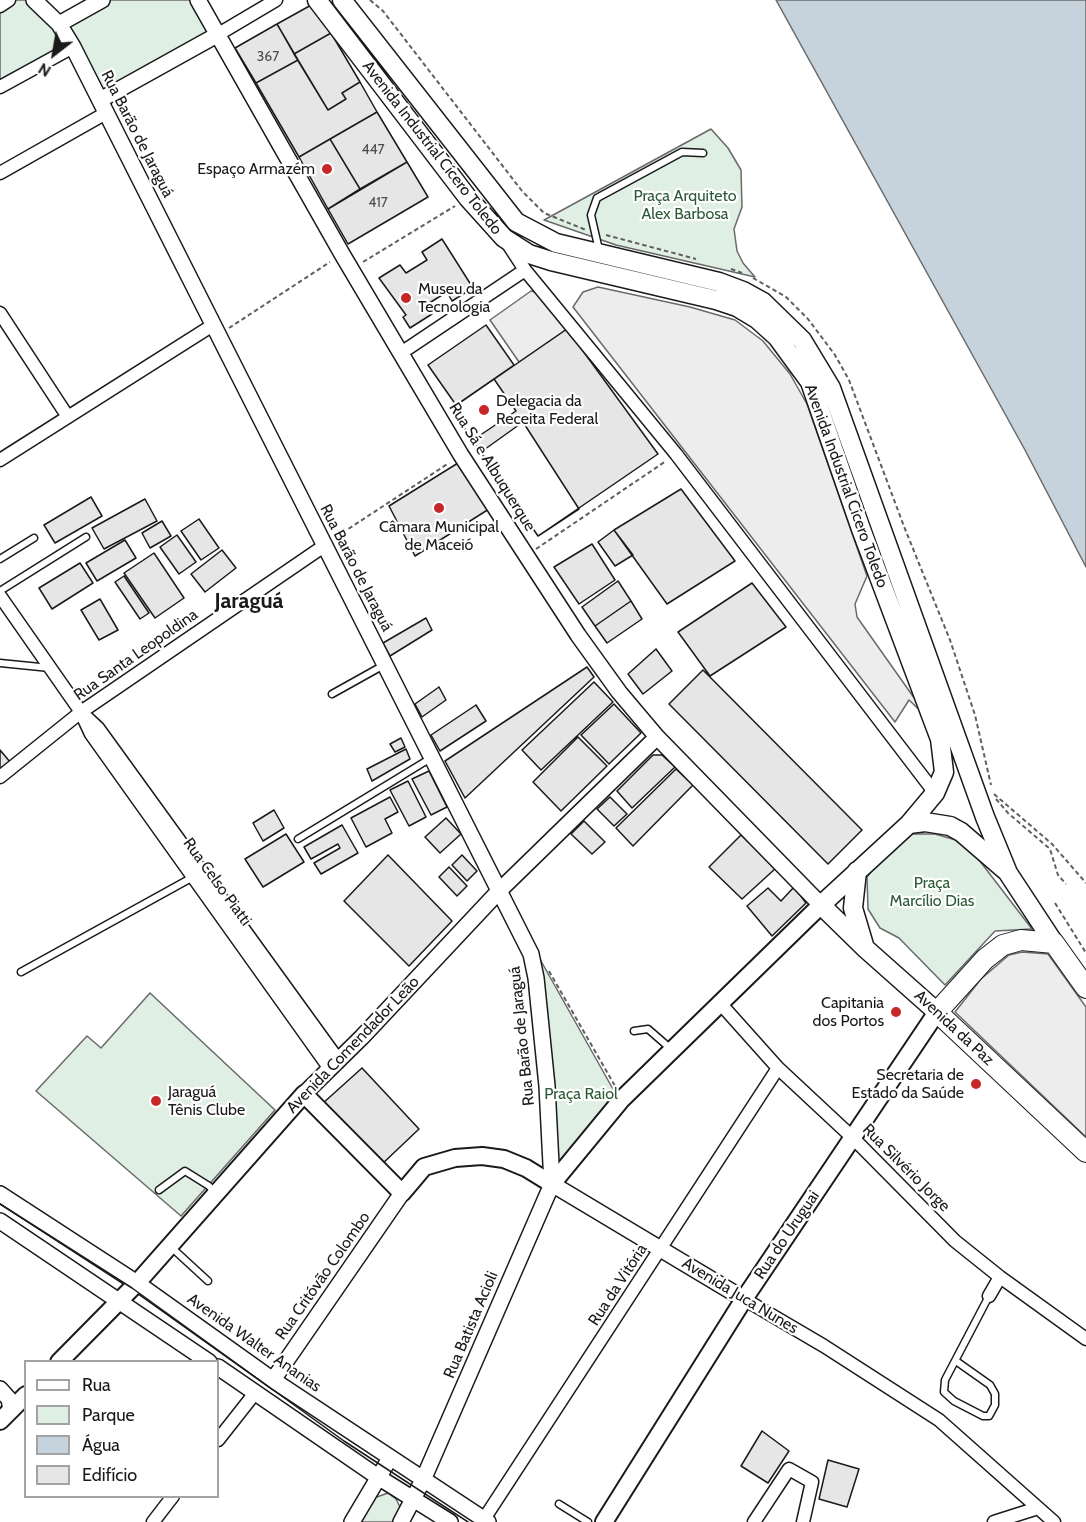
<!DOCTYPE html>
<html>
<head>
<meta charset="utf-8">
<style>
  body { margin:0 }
  #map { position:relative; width:1086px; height:1522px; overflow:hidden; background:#fff; font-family:Cabin,sans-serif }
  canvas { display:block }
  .legend { position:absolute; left:24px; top:1360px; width:195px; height:138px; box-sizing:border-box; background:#fff; border:2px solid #a3a3a3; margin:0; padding:8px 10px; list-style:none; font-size:18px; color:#1a1a1a }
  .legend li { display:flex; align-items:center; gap:12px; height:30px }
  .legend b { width:30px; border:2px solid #a3a3a3 }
  .north { position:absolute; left:24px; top:24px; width:60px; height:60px; -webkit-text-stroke:4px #fff; paint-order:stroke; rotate:211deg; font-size:16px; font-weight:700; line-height:24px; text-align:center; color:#1a1a1a }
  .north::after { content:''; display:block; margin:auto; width:21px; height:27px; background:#1a1a1a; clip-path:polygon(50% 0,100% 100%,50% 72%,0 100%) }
</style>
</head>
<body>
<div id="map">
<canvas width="1086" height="1522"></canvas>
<ul class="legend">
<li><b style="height:8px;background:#fff"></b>Rua</li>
<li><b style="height:16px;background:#e0efe3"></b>Parque</li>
<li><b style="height:16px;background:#c6d2dc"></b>Água</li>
<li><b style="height:16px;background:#e6e6e6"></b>Edifício</li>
</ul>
<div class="north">N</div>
</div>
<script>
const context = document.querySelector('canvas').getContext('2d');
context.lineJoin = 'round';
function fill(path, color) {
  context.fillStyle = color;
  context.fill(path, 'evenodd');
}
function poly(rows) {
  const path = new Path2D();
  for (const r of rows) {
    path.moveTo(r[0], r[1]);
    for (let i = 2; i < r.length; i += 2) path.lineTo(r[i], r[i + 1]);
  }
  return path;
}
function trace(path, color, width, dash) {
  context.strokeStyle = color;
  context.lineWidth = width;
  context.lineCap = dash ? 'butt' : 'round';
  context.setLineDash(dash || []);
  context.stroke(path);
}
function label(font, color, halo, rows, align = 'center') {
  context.font = font + ' Cabin,sans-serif';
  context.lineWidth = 4.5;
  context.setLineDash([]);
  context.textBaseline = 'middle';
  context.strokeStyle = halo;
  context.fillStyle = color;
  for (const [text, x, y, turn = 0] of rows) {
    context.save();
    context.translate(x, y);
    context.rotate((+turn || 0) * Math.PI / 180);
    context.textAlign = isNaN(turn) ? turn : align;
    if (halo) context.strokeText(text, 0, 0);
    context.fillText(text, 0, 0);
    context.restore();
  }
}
const green = poly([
  [9,0,34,0,59,24,102,0,198,0,217,35,100,100,71,48,0,87,0,6,9,0],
  [711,129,728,148,741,170,742,207,734,229,737,251,743,263,755,277,616,245,544,220,711,129],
  [912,834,935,834,966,843,1032,929,995,931,945,985,899,938,880,928,868,909,867,877,880,860,912,834],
  [541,961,618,1098,557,1166,550,1085,541,961],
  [150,993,275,1110,181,1216,36,1091,87,1036,101,1048,150,993],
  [388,1493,396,1499,401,1509,393,1522,361,1522,374,1498,388,1493]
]);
fill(green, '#e0efe3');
trace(green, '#6a6a6a', 1.5);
const parking = poly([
  [598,287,690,307,735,320,763,341,790,374,807,404,867,576,855,604,857,617,929,719,909,700,895,722,573,307,583,292,598,287],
  [531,291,539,293,567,329,519,362,490,320,531,291],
  [1022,952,1048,954,1086,1007,1086,1137,955,1012,981,979,1009,955,1022,952]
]);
fill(parking, '#ededed');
trace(parking, '#6a6a6a', 1.5);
const water = poly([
  [776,0,1086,0,1086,567,1025,450,776,0]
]);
fill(water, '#c6d2dc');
trace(water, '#6a6a6a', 1.5);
const building = poly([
  [313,4,331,33,294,54,277,24,313,4],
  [277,24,298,60,256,83,235,48,277,24],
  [331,33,360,82,342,93,346,99,328,110,294,54,331,33],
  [298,60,328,110,346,99,342,93,360,82,377,112,299,157,256,83,298,60],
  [377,112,407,162,360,189,330,139,377,112],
  [330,139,360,189,328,209,299,157,330,139],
  [407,162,428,197,348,244,328,209,407,162],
  [442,239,473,288,452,301,447,292,426,305,432,314,410,328,403,317,406,315,379,278,400,265,406,273,427,260,422,252,442,239],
  [486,325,514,365,456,405,428,365,486,325],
  [567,329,658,454,538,536,451,409,567,329],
  [494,379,516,411,473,440,451,409,494,379],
  [523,422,579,509,538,536,481,452,523,422],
  [458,463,489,509,415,556,389,506,458,463],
  [681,489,735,561,667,604,614,530,681,489],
  [91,497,102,516,55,543,44,525,91,497],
  [145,499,157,521,104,549,92,528,145,499],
  [199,519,219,548,201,560,181,531,199,519],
  [162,521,171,536,150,548,142,533,162,521],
  [614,530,633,555,615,566,598,542,614,530],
  [177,535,196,562,179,574,160,547,177,535],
  [125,540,136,558,97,581,86,563,125,540],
  [592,544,615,580,579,604,554,567,592,544],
  [222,550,236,568,205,592,191,574,222,550],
  [154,553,184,598,155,618,124,573,154,553],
  [80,563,93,583,52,609,39,588,80,563],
  [124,576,149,613,140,619,115,582,124,576],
  [618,581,631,601,595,626,582,607,618,581],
  [752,583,786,627,710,676,678,632,752,583],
  [100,599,118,630,99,640,81,610,100,599],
  [631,601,642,619,607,643,595,626,631,601],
  [426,618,432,630,390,656,383,643,426,618],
  [656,649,672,671,643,694,628,674,656,649],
  [587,667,594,677,465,798,445,761,587,667],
  [703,670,862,830,828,864,669,704,703,670],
  [594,682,613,702,541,770,522,750,594,682],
  [439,687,446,700,422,717,415,704,439,687],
  [614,704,641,733,609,764,581,735,614,704],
  [476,705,486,721,440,751,431,735,476,705],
  [578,737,607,766,561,811,533,782,578,737],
  [401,738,405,747,395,752,390,744,401,738],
  [406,749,410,759,372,781,367,769,406,749],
  [0,750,11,763,0,772,0,750],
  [653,755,662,755,675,767,632,808,617,791,653,755],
  [676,769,693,785,633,846,616,828,676,769],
  [429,771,447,807,431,815,412,779,429,771],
  [408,781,426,817,409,826,390,790,408,781],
  [390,797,398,812,385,819,392,833,366,847,351,818,390,797],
  [610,797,627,814,614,826,597,809,610,797],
  [274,810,284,828,263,841,253,823,274,810],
  [446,818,461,834,440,853,425,837,446,818],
  [584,821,605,842,592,854,571,834,584,821],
  [342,825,358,853,321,874,314,863,340,848,338,844,311,859,304,847,342,825],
  [286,834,304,862,263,887,245,859,286,834],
  [741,835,776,868,742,899,709,867,741,835],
  [388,855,452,921,409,966,344,901,388,855],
  [462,855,477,871,467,881,452,865,462,855],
  [449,867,467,886,457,896,439,877,449,867],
  [794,887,806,903,772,936,747,906,768,888,781,901,794,887],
  [362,1068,419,1129,380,1166,322,1104,362,1068],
  [762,1431,789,1451,768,1483,741,1466,762,1431],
  [828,1460,859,1469,847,1507,819,1499,828,1460]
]);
fill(building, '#e6e6e6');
trace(building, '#1a1a1a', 1.5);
const service = poly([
  [599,250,591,215,597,198,682,152,703,153],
  [0,559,34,538],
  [0,591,86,537],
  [0,663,50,668],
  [332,694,384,665],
  [298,839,431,758],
  [21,972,193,877],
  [634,1031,648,1029,671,1049],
  [159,1190,185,1171,209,1186,216,1194],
  [171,1247,208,1281],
  [956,1361,990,1385,995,1394,995,1405,989,1416,983,1416,954,1401,944,1392,945,1380,989,1296],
  [559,1504,588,1522]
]);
const minor = poly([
  [0,6,9,0],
  [217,35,276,0],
  [0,87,73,47],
  [0,173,106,113],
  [508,244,525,270,676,454,935,793],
  [0,313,68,417],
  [401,353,525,270],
  [0,460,213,325],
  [0,596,81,712,98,728,339,1061],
  [84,719,91,734,330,1069],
  [0,777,81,712,324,546],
  [719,1002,778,1068,852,1137,955,1241,1000,1277,1086,1339],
  [989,1296,1000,1277],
  [744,1299,824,1346,939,1420,1054,1522],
  [218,1440,255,1393],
  [484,1519,778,1068],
  [153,1522,173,1496],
  [754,1522,789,1469,812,1482,803,1522],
  [994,1522,1038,1508]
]);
const tertiary = poly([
  [34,0,59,24,73,47,531,954,536,978,547,1086,552,1184,423,1480,401,1522],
  [198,0,342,254,461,455,578,635,619,692,657,737,821,905],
  [59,24,102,0],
  [100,100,217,35],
  [304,1094,362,1037,500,890,657,737],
  [552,1184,744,1299],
  [0,1194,137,1283,273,1380,488,1522],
  [0,1221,209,1362],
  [218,1367,378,1477,450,1522],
  [273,1380,402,1193],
  [0,1389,9,1399,11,1410],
  [352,1522,390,1458]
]);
const secondary = poly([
  [59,1362,137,1283,304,1094,402,1193,424,1167,455,1158,482,1156,504,1159,526,1168,552,1184,622,1099,821,905],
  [0,1421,26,1395],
  [604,1522,744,1299,937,1012]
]);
const primary = poly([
  [317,0,468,198,504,238,529,254,551,261,716,300,737,307,757,319,777,337,810,382,861,529,940,739,944,772,935,793,909,824,821,905,866,949,937,1012],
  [342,0,516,222,556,243,719,282,743,291,763,302,802,340,831,388,985,817,1008,873,1054,943],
  [909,824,925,822,950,826,961,832,1005,870],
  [857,871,853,908,864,945]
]);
const trunk = poly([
  [1086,988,1054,943,1021,940,1003,945,985,959,937,1012,1086,1152]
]);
trace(service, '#1a1a1a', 9);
trace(minor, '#1a1a1a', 15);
trace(tertiary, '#1a1a1a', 18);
trace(secondary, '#1a1a1a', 20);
trace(primary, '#1a1a1a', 21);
trace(trunk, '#1a1a1a', 22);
trace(poly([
  [370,0,383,11,522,191,544,213,586,230],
  [606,235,696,259],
  [363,262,455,206],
  [731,269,742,273],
  [753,278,786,297,808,319,835,355,849,380,905,529,950,640,975,715,991,785],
  [229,328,330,262],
  [336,537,449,463],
  [536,549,666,461],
  [994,794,1052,844,1086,883],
  [996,799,1008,813,1050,849,1058,875,1066,884],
  [1055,903,1086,953],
  [549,971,615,1086]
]), '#5f5f5f', 2, [4.5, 3]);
trace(service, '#fff', 6);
trace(minor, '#fff', 12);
trace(tertiary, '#fff', 15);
trace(secondary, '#fff', 16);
trace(primary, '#fff', 18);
trace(trunk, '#fff', 20);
trace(poly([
  [0,1204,132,1288,344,1441,468,1522]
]), '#1a1a1a', 1.5);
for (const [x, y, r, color] of [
  [327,169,6,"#c62828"],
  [406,298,6,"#c62828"],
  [484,410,6,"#c62828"],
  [439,508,6,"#c62828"],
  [896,1012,6,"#c62828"],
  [976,1084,6,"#c62828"],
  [156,1101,6,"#c62828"]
]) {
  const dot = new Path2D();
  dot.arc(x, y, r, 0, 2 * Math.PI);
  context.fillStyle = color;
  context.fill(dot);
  trace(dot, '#fff', 2);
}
label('14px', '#4d4d4d', null, [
  ["367",268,57],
  ["447",373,150],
  ["417",378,203]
]);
label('16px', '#1a1a1a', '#fff', [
  ["Rua Barão de Jaraguá",137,134,63],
  ["Avenida Industrial Cícero Toledo",432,148,52],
  ["Rua Sá e Albuquerque",492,467,58],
  ["Avenida Industrial Cícero Toledo",846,486,70],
  ["Rua Barão de Jaraguá",356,568,63],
  ["Rua Santa Leopoldina",136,655,-35],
  ["Rua Celso Piatti",217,882,54],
  ["Avenida da Paz",954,1028,43],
  ["Rua Barão de Jaraguá",522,1036,-96],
  ["Avenida Comendador Leão",353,1045,-46],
  ["Rua Silvério Jorge",906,1168,45],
  ["Rua do Uruguai",787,1235,-56],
  ["Rua Critóvão Colombo",323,1276,-55],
  ["Rua da Vitória",618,1285,-57],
  ["Avenida Juca Nunes",740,1296,31],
  ["Rua Batista Acioli",471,1325,-67],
  ["Avenida Walter Ananias",254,1343,35]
]);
label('16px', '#1a1a1a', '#fff', [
  ["Espaço Armazém",315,169],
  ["Museu da",418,289,"left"],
  ["Tecnologia",418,307,"left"],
  ["Delegacia da",496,401,"left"],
  ["Receita Federal",496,419,"left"],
  ["Câmara Municipal",439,527,"center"],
  ["de Maceió",439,545,"center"],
  ["Capitania",884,1003],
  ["dos Portos",884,1021],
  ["Secretaria de",964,1075],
  ["Estado da Saúde",964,1093],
  ["Jaraguá",168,1092,"left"],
  ["Tênis Clube",168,1110,"left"]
], 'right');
label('16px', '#2b5a34', '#fff', [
  ["Praça Arquiteto",685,196],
  ["Alex Barbosa",685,214],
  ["Praça",932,883],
  ["Marcílio Dias",932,901],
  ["Praça Raiol",581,1094]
]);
label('bold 22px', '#1a1a1a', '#fff', [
  ["Jaraguá",249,602]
]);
</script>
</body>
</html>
